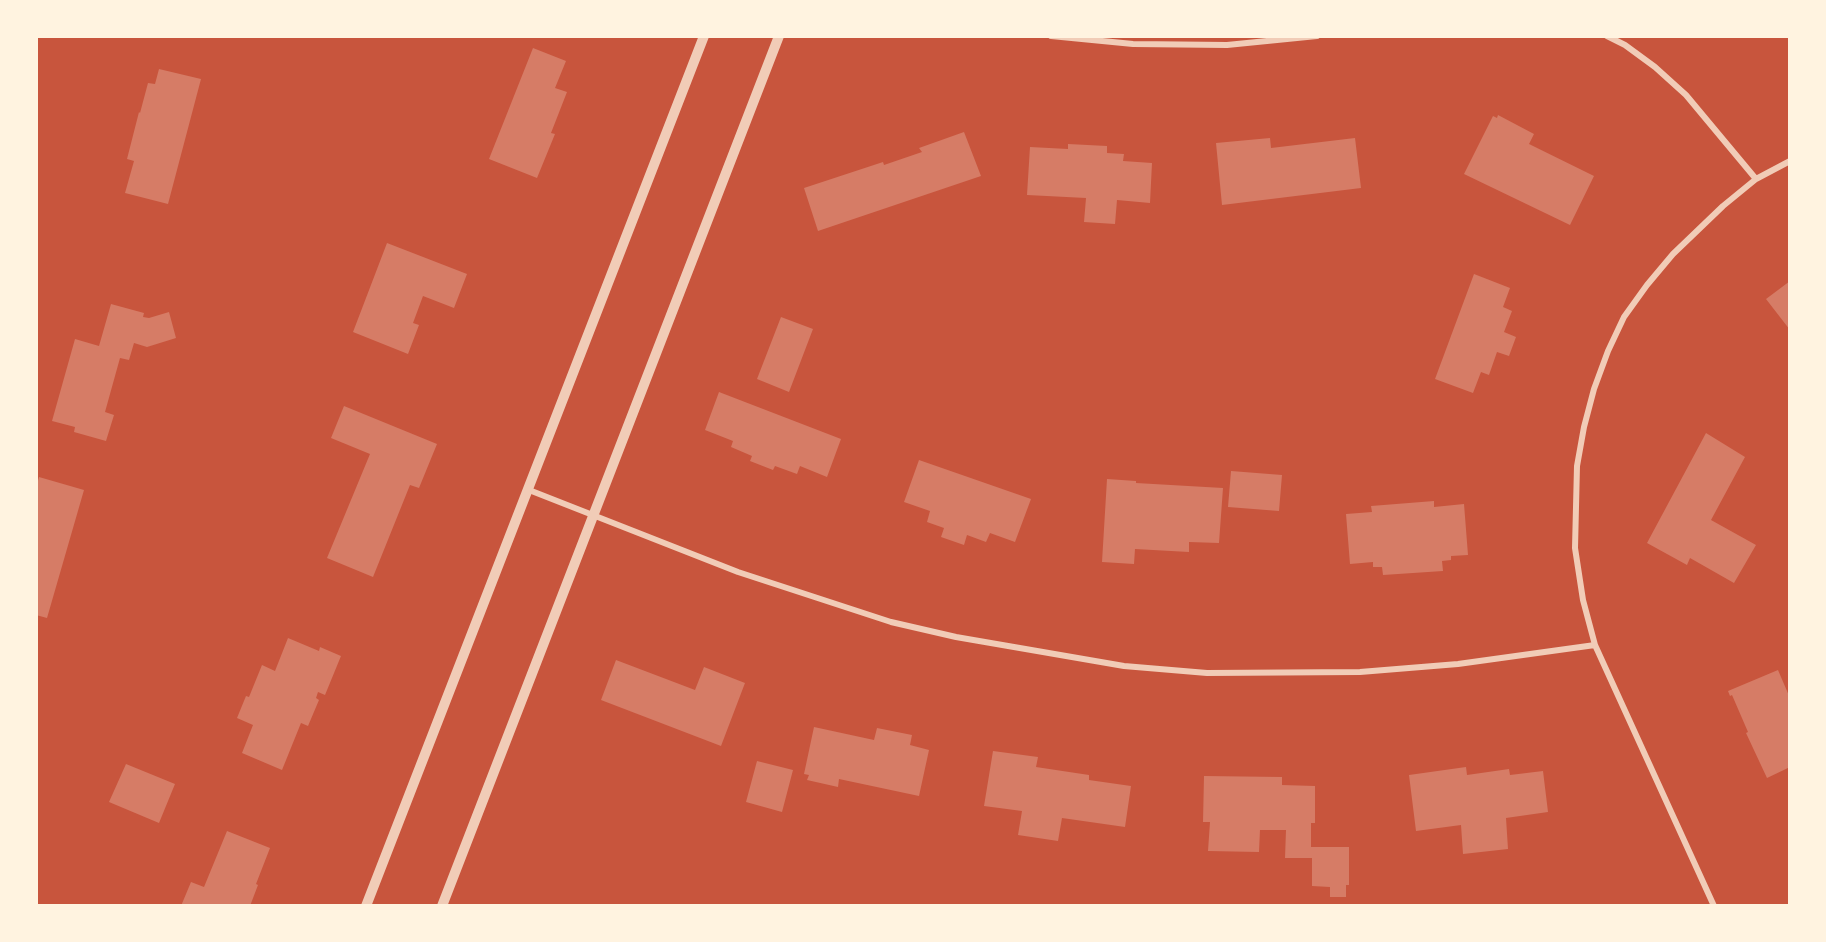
<!DOCTYPE html>
<html>
<head>
<meta charset="utf-8">
<style>
  body { margin:0 }
  #map { position:relative; width:1826px; height:942px; overflow:hidden; background:#c8553d; font-family:"Crimson Pro",serif }
  canvas { display:block }
  .frame { position:absolute; inset:0; border:38px solid #fff3e0; pointer-events:none }
</style>
</head>
<body>
<div id="map">
<canvas width="1826" height="942"></canvas>
<div class="frame"></div>
</div>
<script>
const context = document.querySelector('canvas').getContext('2d');
context.lineJoin = 'round';
function fill(path, color) {
  context.fillStyle = color;
  context.fill(path, 'evenodd');
}
function poly(rows) {
  const path = new Path2D();
  for (const r of rows) {
    path.moveTo(r[0], r[1]);
    for (let i = 2; i < r.length; i += 2) path.lineTo(r[i], r[i + 1]);
  }
  return path;
}
function trace(path, color, width, dash) {
  context.strokeStyle = color;
  context.lineWidth = width;
  context.lineCap = dash ? 'butt' : 'round';
  context.setLineDash(dash || []);
  context.stroke(path);
}
fill(poly([
  [533,48,566,61,555,88,567,92,551,133,555,134,537,178,489,159],
  [159,69,201,79,168,204,125,193,134,161,127,159,139,112,140,113,148,83,155,84],
  [1498,115,1534,134,1529,144,1594,176,1570,225,1464,174,1493,116,1497,118],
  [964,132,981,176,818,231,804,188,883,162,884,165,922,152,919,148],
  [1270,138,1271,148,1355,138,1361,188,1222,205,1216,143],
  [1068,144,1107,146,1107,153,1124,154,1123,161,1152,163,1150,203,1117,200,1115,224,1084,222,1086,198,1027,195,1030,147,1068,149],
  [387,243,467,274,454,308,423,296,413,323,419,325,408,354,353,332],
  [1474,274,1510,288,1503,307,1512,311,1504,332,1516,337,1509,356,1497,352,1489,375,1481,372,1473,393,1435,379],
  [1790,281,1790,330,1766,299],
  [111,304,144,313,143,317,149,318,169,312,176,338,147,347,134,343,129,360,120,358,105,412,114,415,106,441,74,432,75,427,52,421,75,339,99,346],
  [781,317,813,329,789,392,757,379],
  [719,392,841,439,827,477,800,466,797,474,775,466,773,470,750,461,752,456,731,447,733,441,705,430],
  [344,406,437,444,419,488,410,485,373,577,327,558,370,454,331,438],
  [1706,433,1745,457,1711,520,1756,545,1734,583,1690,558,1687,565,1647,543],
  [919,460,1031,499,1015,542,990,533,986,542,967,535,964,545,941,537,944,528,927,522,930,511,904,502],
  [1231,471,1282,475,1279,511,1228,507],
  [39,477,84,490,47,618,36,615,36,488],
  [1107,479,1136,481,1136,483,1223,488,1219,543,1189,542,1189,552,1135,549,1134,564,1102,562],
  [1434,501,1434,507,1464,504,1468,555,1451,556,1451,560,1442,561,1443,571,1383,575,1382,567,1373,567,1373,562,1350,564,1346,514,1372,512,1371,506],
  [288,638,319,651,320,647,341,656,325,695,318,692,316,698,319,700,308,726,301,723,282,770,242,753,253,725,237,718,246,696,249,697,262,665,275,671],
  [616,660,695,690,704,667,745,683,721,746,601,700],
  [1778,670,1790,698,1790,767,1767,778,1746,733,1748,732,1732,695,1730,696,1728,691],
  [814,727,874,740,877,728,912,735,910,745,929,750,919,796,839,779,838,787,807,780,809,775,804,774],
  [993,751,1038,757,1036,767,1089,775,1089,780,1131,786,1125,827,1062,818,1058,841,1018,835,1022,811,984,806],
  [757,761,793,770,782,812,746,802],
  [126,764,175,784,159,823,109,802],
  [1466,767,1467,775,1509,769,1510,775,1543,771,1548,812,1506,818,1508,849,1463,854,1461,825,1416,831,1409,775],
  [1204,776,1282,777,1282,785,1315,786,1315,823,1311,823,1311,847,1349,847,1349,885,1346,885,1346,897,1330,897,1330,887,1312,886,1312,858,1285,858,1286,830,1260,830,1259,852,1208,851,1210,822,1203,822],
  [227,831,270,848,256,884,258,885,250,906,181,906,191,882,204,887]
]), '#d67c66');
trace(poly([
  [1051,36,1133,44,1227,45,1317,36],
  [1607,36,1625,45,1655,67,1686,95,1756,179],
  [529,490,738,572,891,622,956,637,1124,666,1207,673,1360,672,1458,664,1595,645],
  [1714,906,1595,645,1583,600,1575,548,1577,466,1584,427,1594,389,1608,351,1624,317,1647,285,1673,254,1723,206,1756,179,1790,161]
]), '#f1ccb7', 6);
trace(poly([
  [366,906,704,36],
  [442,906,779,36]
]), '#f1ccb7', 10);
</script>
</body>
</html>
